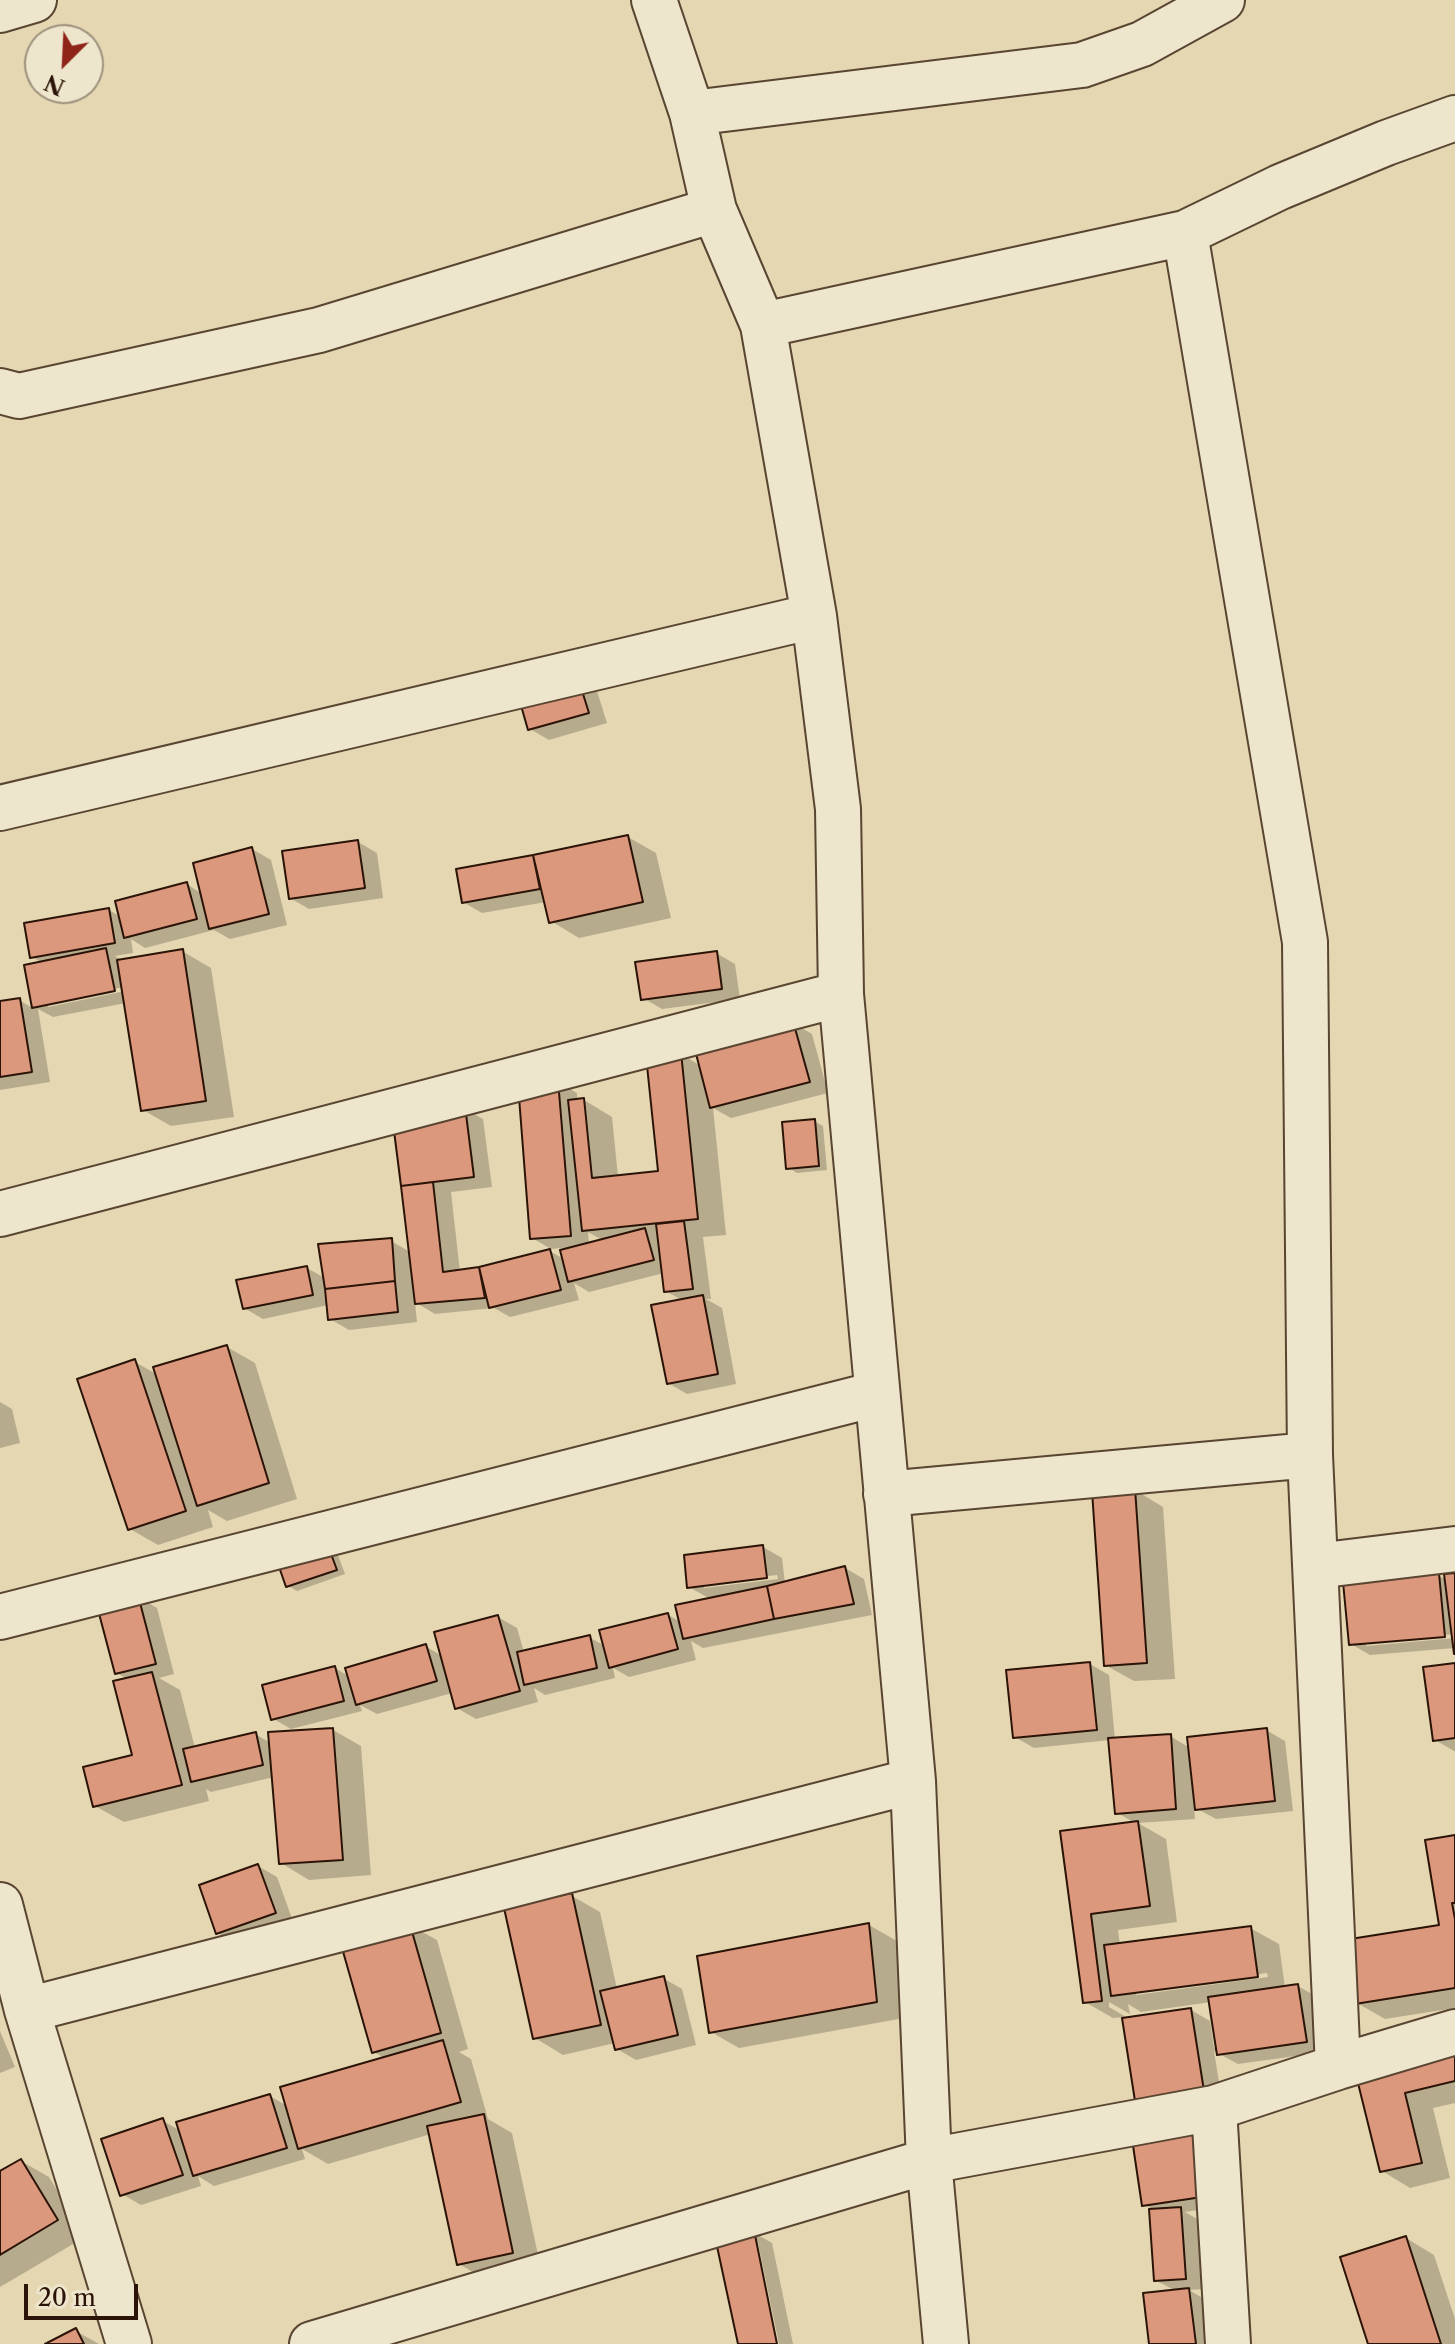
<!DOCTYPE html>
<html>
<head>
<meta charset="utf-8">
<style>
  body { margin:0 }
  #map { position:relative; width:1455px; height:2344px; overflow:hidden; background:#e4d7b1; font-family:"Libre Caslon Text",serif }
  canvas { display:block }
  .north { position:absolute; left:24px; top:24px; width:80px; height:80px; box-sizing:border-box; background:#ede5cc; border:2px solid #9f917d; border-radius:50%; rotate:204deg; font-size:22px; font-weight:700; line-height:32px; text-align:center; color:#2b1407 }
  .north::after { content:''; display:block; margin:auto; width:28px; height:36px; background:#8f2418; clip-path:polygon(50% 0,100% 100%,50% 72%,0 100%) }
  .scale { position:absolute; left:24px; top:2284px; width:114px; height:36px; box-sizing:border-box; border:4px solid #2b1407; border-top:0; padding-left:10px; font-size:24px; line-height:28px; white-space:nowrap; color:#2b1407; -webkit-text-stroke:6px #ede5cc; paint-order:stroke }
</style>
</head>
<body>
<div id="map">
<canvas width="1455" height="2344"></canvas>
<div class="north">N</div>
<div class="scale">20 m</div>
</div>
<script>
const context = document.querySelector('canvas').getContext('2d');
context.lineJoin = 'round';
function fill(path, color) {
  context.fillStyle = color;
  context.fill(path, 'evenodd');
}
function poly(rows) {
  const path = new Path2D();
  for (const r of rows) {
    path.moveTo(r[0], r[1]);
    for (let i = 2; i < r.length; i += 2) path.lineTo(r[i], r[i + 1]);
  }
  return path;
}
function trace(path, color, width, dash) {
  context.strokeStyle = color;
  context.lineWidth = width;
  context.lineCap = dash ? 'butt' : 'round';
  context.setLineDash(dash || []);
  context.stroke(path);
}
fill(poly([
  [578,680,597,691,607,723,549,740,530,729],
  [628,837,656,853,671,918,579,938,551,921,546,902,482,913,463,902,458,871],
  [358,842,377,853,383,898,309,909,290,898],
  [252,849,271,860,287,925,230,939,214,930,145,948,131,939,133,953,115,956,124,961,182,951,211,968,234,1117,171,1126,143,1110,126,1003,53,1017,38,1009,50,1082,0,1090,0,1003,19,1000,34,1009,26,966,43,963,32,957,109,910,121,917,187,884,202,894],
  [124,987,125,991,48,1007,48,1002],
  [716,953,735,964,740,999,662,1009,643,998],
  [793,1023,812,1034,828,1093,731,1118,713,1108,726,1235,703,1237,711,1299,706,1299,722,1308,736,1384,687,1394,668,1383,683,1301,666,1291,664,1273,589,1292,574,1283,579,1300,510,1317,494,1308,435,1314,415,1302,417,1322,349,1330,330,1319,328,1305,263,1319,244,1308,307,1268,325,1278,391,1241,410,1252,395,1117,464,1108,483,1119,492,1187,451,1192,460,1272,550,1251,565,1260,573,1247,551,1249,532,1238,558,1082,577,1093,577,1101,584,1100,612,1117,618,1177,660,1173,681,1054,701,1066],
  [588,1232,604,1241,589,1245],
  [814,1121,823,1126,827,1170,797,1173,788,1167],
  [227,1347,255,1363,297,1499,227,1521,208,1510,213,1527,158,1545,130,1529,135,1362,158,1375],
  [0,1402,12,1409,20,1443,0,1448],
  [1135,1490,1163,1507,1175,1679,1134,1681,1105,1665],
  [763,1547,782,1558,785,1584,845,1568,864,1579,872,1615,703,1648,691,1641,696,1660,629,1677,613,1668,615,1678,545,1695,534,1688,538,1702,476,1719,457,1708,452,1693,377,1714,360,1705,362,1711,291,1729,272,1718,335,1668,350,1677,425,1646,442,1656,498,1617,517,1628,524,1652,589,1637,605,1646,668,1615,681,1622,712,1600,689,1587],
  [777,1575,778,1579,704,1588,704,1584],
  [336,1550,345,1574,297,1591,288,1586],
  [1455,1575,1455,1637,1455,1634,1366,1642,1366,1646,1455,1638,1455,1648,1370,1655,1351,1644,1439,1576,1447,1580],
  [138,1597,157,1608,174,1674,159,1678,180,1690,195,1748,255,1734,271,1743,333,1730,361,1746,371,1875,309,1880,281,1863,274,1777,211,1792,206,1789,209,1801,124,1822,95,1806,135,1757,129,1680,117,1673],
  [1090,1664,1109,1675,1115,1740,1170,1736,1190,1748,1266,1730,1285,1741,1293,1811,1216,1819,1194,1807,1195,1819,1138,1823,1166,1839,1177,1922,1118,1930,1120,1945,1250,1928,1279,1944,1285,1988,1298,1986,1317,1997,1325,2052,1238,2064,1214,2051,1222,2101,1137,2100,1124,2017,1113,2018,1085,2002,1062,1833,1135,1823,1116,1812,1110,1740,1034,1748,1015,1737],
  [1267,1973,1268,1977,1136,1995,1136,1991],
  [1109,2002,1130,2014,1128,2004,1141,2012,1211,2002,1218,2047,1214,2048,1210,2021,1191,2010,1138,2024,1109,2007],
  [1455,1665,1455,1751,1454,1751,1435,1740],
  [1455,1837,1455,2008,1385,2019,1357,2003,1441,1927],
  [258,1866,277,1877,294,1924,237,1944,218,1933],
  [572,1896,600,1912,617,1989,663,1978,682,1989,696,2045,636,2060,617,2049,615,2043,563,2055,535,2038],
  [408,1924,437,1940,468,2049,459,2052,471,2059,488,2119,512,2133,541,2269,487,2280,459,2264,431,2134,328,2164,302,2149,305,2159,214,2186,198,2176,201,2186,141,2205,122,2194,163,2121,181,2131,270,2096,287,2106,386,2059,374,2052],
  [869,1925,897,1941,904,2018,739,2048,711,2032],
  [0,2031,15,2067,0,2073],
  [1455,2049,1455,2103,1433,2108,1450,2178,1410,2188,1382,2171,1357,2072],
  [1191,2125,1220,2207,1185,2212,1199,2220,1204,2289,1189,2290,1208,2301,1213,2344,1151,2344,1176,2291,1155,2280,1151,2208,1144,2205],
  [21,2161,49,2177,85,2237,0,2287,0,2173],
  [753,2232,772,2243,793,2344,779,2344,758,2243,754,2243,775,2344,740,2344],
  [1406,2238,1434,2255,1455,2319,1455,2344,1370,2344],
  [76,2331,99,2344,50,2344]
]), '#0003');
const building = poly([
  [578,678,589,713,528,730,518,695,578,678],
  [628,835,643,902,549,923,533,855,628,835],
  [358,840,365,888,289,899,282,851,358,840],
  [252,847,269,914,209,929,193,863,252,847],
  [533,855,540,889,462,903,456,869,533,855],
  [187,882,197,919,124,938,115,901,187,882],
  [109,908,115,943,30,958,24,923,109,908],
  [106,948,115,991,32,1008,24,965,106,948],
  [183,949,206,1101,141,1111,117,960,183,949],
  [717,951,722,989,641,1000,635,962,717,951],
  [20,998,32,1072,0,1077,0,1001,20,998],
  [793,1021,810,1082,710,1108,694,1046,793,1021],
  [681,1052,698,1219,582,1231,568,1100,584,1098,592,1178,658,1171,646,1056,681,1052],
  [558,1080,571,1236,530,1239,518,1084,558,1080],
  [465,1106,474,1177,401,1186,392,1115,465,1106],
  [815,1119,819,1166,786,1169,782,1122,815,1119],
  [433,1182,443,1272,479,1267,485,1298,415,1304,401,1186,433,1182],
  [684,1221,693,1289,664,1292,656,1224,684,1221],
  [645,1228,654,1260,568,1282,560,1250,645,1228],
  [392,1238,395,1281,325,1289,318,1244,392,1238],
  [550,1249,561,1290,489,1308,479,1267,550,1249],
  [307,1266,313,1295,243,1309,236,1280,307,1266],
  [395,1281,398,1312,328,1320,325,1289,395,1281],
  [703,1295,718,1374,667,1384,651,1305,703,1295],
  [227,1345,269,1483,197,1506,153,1367,227,1345],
  [135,1359,186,1511,128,1530,77,1379,135,1359],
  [1135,1488,1147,1663,1104,1666,1092,1491,1135,1488],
  [327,1543,337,1570,286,1587,277,1561,327,1543],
  [763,1545,767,1578,687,1588,684,1555,763,1545],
  [845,1566,854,1604,774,1619,767,1586,845,1566],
  [1439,1573,1445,1637,1349,1645,1343,1582,1439,1573],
  [1455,1573,1455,1654,1454,1654,1444,1574,1455,1573],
  [767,1586,774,1619,683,1639,675,1605,767,1586],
  [138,1595,156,1664,115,1674,97,1606,138,1595],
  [668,1613,678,1649,609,1668,599,1630,668,1613],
  [498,1615,520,1691,455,1709,434,1632,498,1615],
  [590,1635,597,1668,524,1685,517,1652,590,1635],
  [426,1644,437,1681,356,1705,345,1668,426,1644],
  [1090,1662,1097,1730,1013,1738,1006,1670,1090,1662],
  [1455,1663,1455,1738,1433,1741,1423,1667,1455,1663],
  [335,1666,344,1701,271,1720,262,1685,335,1666],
  [152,1672,182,1785,93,1807,83,1767,132,1755,113,1681,152,1672],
  [333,1728,343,1860,279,1864,268,1732,333,1728],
  [1267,1728,1275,1801,1195,1810,1187,1737,1267,1728],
  [256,1732,263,1765,191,1782,183,1749,256,1732],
  [1171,1734,1176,1809,1115,1814,1108,1738,1171,1734],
  [1138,1821,1150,1906,1091,1914,1102,2001,1083,2003,1060,1831,1138,1821],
  [1455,1835,1455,1903,1452,1903,1455,1919,1455,1988,1355,2004,1344,1940,1439,1925,1425,1840,1455,1835],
  [258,1864,276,1913,216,1934,199,1885,258,1864],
  [572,1893,601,2025,533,2039,504,1908,572,1893],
  [409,1921,441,2033,372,2053,340,1941,409,1921],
  [869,1923,877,2002,709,2033,697,1956,869,1923],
  [1251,1926,1258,1977,1111,1996,1104,1945,1251,1926],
  [664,1976,678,2035,615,2050,600,1991,664,1976],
  [1298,1984,1307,2042,1217,2055,1208,1997,1298,1984],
  [1191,2008,1204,2091,1135,2101,1122,2018,1191,2008],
  [443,2040,461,2102,298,2149,280,2087,443,2040],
  [1455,2047,1455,2081,1405,2093,1422,2163,1380,2172,1355,2071,1455,2047],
  [270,2094,287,2148,193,2176,176,2122,270,2094],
  [484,2114,513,2253,457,2265,427,2126,484,2114],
  [163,2118,183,2175,120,2196,101,2139,163,2118],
  [1191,2123,1202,2197,1142,2206,1131,2132,1191,2123],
  [21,2159,58,2220,0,2255,0,2171,21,2159],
  [1181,2207,1186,2279,1154,2281,1149,2209,1181,2207],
  [754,2230,777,2344,738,2344,715,2237,754,2230],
  [1406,2236,1441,2344,1368,2344,1340,2257,1406,2236],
  [1189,2288,1196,2344,1149,2344,1143,2293,1189,2288],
  [76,2328,84,2344,45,2344,76,2328]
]);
fill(building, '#dc987d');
trace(building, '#2b1407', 2);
const minor = poly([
  [654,0,692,113,714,210,763,325,814,616,838,809,841,994,913,1781,929,2161,946,2344],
  [0,10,34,0],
  [692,113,1082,65,1142,44,1222,0],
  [1185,233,1305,942,1310,1455,1338,2067],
  [763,325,1185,233,1280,187,1386,143,1455,118],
  [0,391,19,396,319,330,714,210],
  [0,808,814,616],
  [0,1214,841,994],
  [886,1494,1310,1455],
  [1316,1566,1455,1549],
  [0,1617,876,1394],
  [0,1905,27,2010,129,2344],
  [27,2010,913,1781],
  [1214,2108,1228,2344],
  [312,2344,929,2161,1214,2108,1338,2067,1455,2032]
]);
trace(minor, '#594532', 48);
trace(minor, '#ede5cc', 44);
</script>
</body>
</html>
